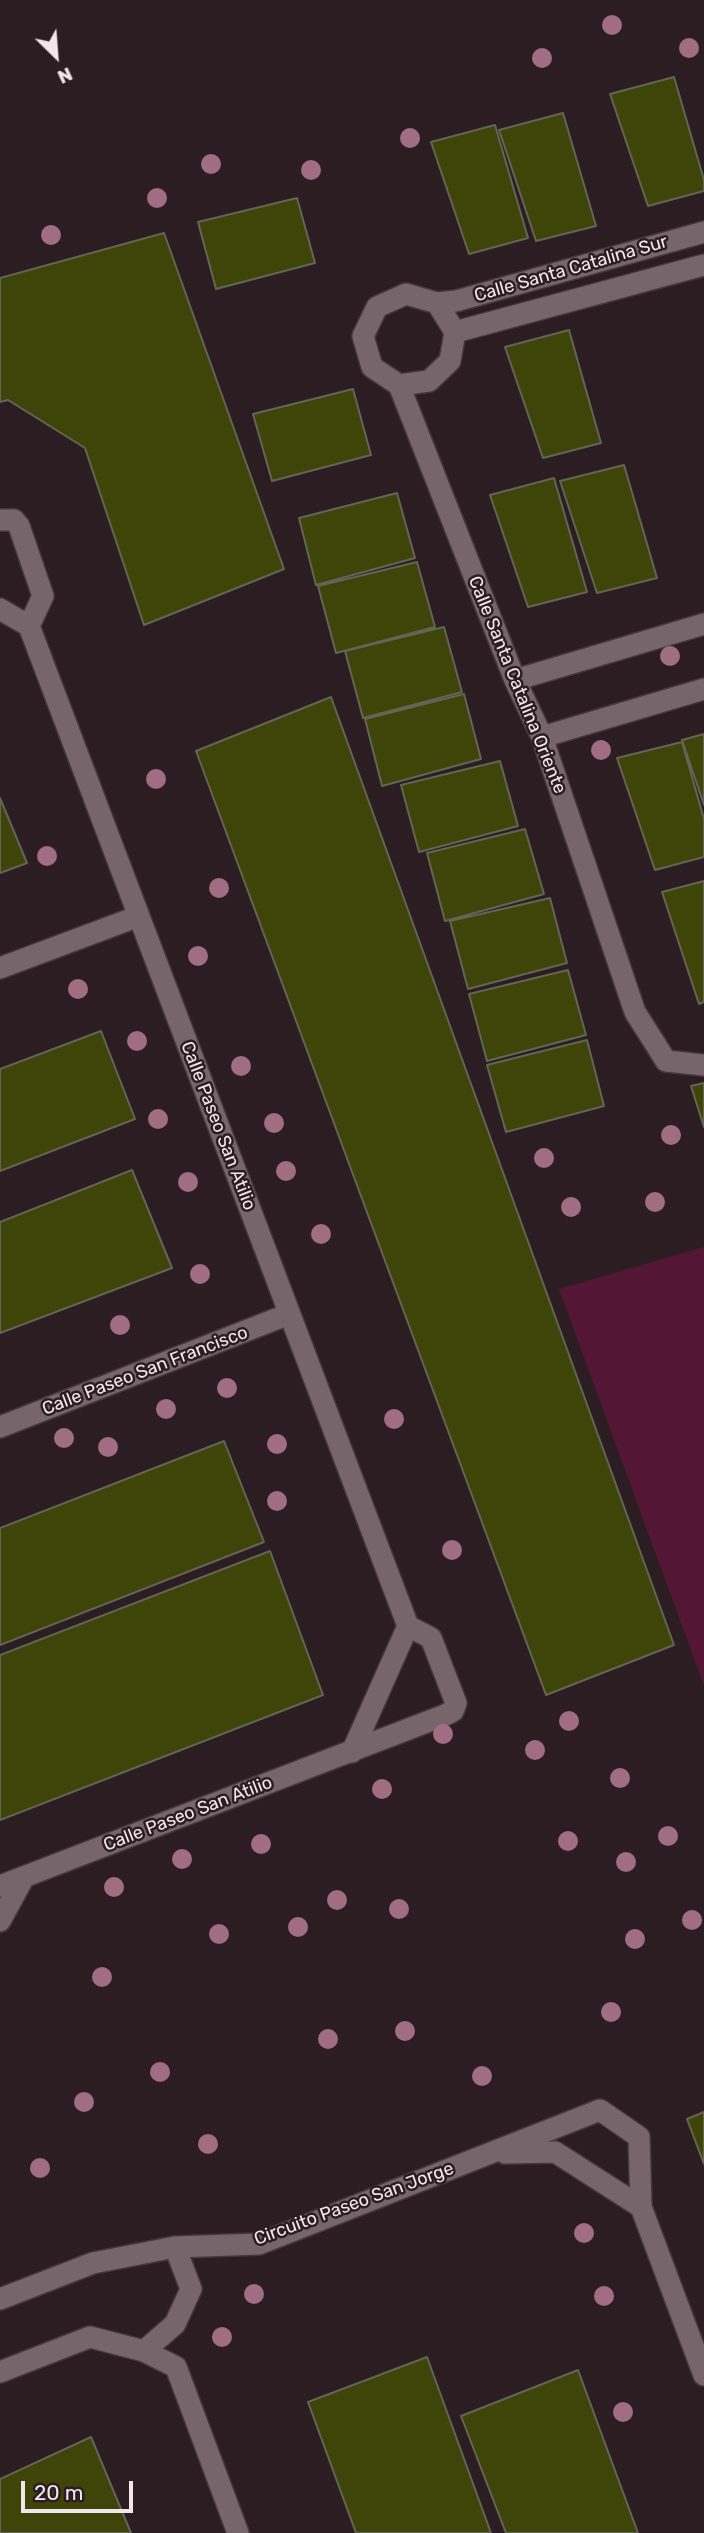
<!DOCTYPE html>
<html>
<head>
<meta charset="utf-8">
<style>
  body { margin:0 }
  #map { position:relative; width:704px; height:2533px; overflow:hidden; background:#2c1d23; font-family:Rubik,sans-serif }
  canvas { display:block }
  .north { position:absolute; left:21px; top:21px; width:70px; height:70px; -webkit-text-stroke:5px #2c1d23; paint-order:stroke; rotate:155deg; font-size:19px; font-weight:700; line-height:28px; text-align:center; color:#f1e7eb }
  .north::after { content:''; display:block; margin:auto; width:24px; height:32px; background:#f1e7eb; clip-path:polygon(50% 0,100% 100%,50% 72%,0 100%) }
  .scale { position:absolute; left:21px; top:2481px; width:112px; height:32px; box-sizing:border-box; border:4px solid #f1e7eb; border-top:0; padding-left:9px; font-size:21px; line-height:24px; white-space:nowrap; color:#f1e7eb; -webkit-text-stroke:5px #2c1d23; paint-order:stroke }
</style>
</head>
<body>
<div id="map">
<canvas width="704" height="2533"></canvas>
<div class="north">N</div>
<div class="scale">20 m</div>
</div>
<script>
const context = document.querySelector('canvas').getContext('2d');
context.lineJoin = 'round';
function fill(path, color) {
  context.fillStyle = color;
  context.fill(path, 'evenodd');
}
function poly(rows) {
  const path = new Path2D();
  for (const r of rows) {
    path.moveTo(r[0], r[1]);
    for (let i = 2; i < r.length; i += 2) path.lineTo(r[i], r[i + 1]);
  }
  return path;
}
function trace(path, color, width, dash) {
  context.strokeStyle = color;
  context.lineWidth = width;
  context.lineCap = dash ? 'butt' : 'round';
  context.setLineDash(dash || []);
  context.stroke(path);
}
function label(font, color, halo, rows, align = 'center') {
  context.font = font + ' Rubik,sans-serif';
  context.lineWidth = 5;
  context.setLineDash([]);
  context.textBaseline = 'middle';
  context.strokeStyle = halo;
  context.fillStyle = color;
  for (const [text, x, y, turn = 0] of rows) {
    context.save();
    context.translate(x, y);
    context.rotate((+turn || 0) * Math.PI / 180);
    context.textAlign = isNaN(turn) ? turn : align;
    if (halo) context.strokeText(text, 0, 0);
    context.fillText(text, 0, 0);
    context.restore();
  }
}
fill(poly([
  [704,1247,704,1686,559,1289]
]), '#531735');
const building = poly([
  [674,77,704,180,704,191,648,206,610,94,674,77],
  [563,113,596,226,536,241,499,130,563,113],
  [495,125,528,238,469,254,431,142,495,125],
  [297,198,315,263,216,289,198,222,297,198],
  [164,233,284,569,144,625,85,448,8,400,0,402,0,278,164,233],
  [569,330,601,443,543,458,505,347,569,330],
  [353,389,371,455,272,481,253,414,353,389],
  [624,465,657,578,597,593,560,481,624,465],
  [554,478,587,592,528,607,490,495,554,478],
  [397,493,415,558,316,585,299,518,397,493],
  [417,562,435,627,336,653,318,586,417,562],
  [444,627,462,692,363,718,345,651,444,627],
  [464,694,481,759,382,786,365,719,464,694],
  [331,697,674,1645,546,1695,196,751,331,697],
  [704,734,704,805,682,740,704,734],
  [682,742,704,819,704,857,655,870,617,758,682,742],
  [500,761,518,826,419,852,401,785,500,761],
  [0,798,27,863,0,873,0,798],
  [525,829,544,894,445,921,427,853,525,829],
  [704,881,704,1002,699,1004,662,892,704,881],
  [550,898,567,963,468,989,450,921,550,898],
  [568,970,586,1035,487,1061,469,994,568,970],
  [101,1031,135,1119,0,1171,0,1069,101,1031],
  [587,1040,604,1106,506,1132,487,1065,587,1040],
  [704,1083,704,1127,691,1086,704,1083],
  [132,1170,172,1268,0,1333,0,1222,132,1170],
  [224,1441,264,1542,0,1645,0,1528,224,1441],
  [270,1551,323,1695,0,1820,0,1655,270,1551],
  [704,2112,704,2164,687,2119,704,2112],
  [427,2357,491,2533,356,2533,308,2402,427,2357],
  [578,2370,638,2533,506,2533,461,2416,578,2370],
  [91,2437,131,2533,0,2533,0,2479,91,2437]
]);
fill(building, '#3f4508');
trace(building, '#626555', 2);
const minor = poly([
  [437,303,455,332,450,361,429,381,399,385,372,367,363,336,377,307,406,294,437,303,456,301,704,232],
  [455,332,704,265],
  [399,385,515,680,542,737,635,1012,666,1061,704,1065],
  [0,520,14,520,19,526,43,596,29,626,408,1626,431,1638,456,1703,453,1711,445,1715,0,1886],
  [0,609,29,626],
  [515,680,704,624],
  [542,737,704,689],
  [0,968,139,916],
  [0,1427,289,1314],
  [352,1752,408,1626],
  [0,1921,24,1877],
  [505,2153,555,2152,641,2207],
  [0,2299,93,2263,175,2247,259,2244,600,2110,639,2137,641,2207,704,2375],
  [144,2351,175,2324,191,2289,175,2247],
  [0,2372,90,2337,144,2351,176,2367,238,2533]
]);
trace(minor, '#45383d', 24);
trace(minor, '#77656c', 21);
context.fillStyle = '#a06d82';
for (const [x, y] of [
  [612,25],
  [689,48],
  [542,58],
  [410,138],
  [211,164],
  [311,170],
  [157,198],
  [51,235],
  [670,656],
  [601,750],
  [156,779],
  [47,856],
  [219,888],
  [198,956],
  [78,989],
  [137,1041],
  [241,1066],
  [158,1119],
  [274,1123],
  [671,1135],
  [544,1158],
  [286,1171],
  [188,1182],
  [655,1202],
  [571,1207],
  [321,1234],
  [200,1274],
  [120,1325],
  [227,1388],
  [166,1409],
  [394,1419],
  [64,1438],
  [277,1444],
  [108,1447],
  [277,1501],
  [452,1550],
  [569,1721],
  [443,1734],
  [535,1750],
  [620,1778],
  [382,1789],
  [668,1836],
  [568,1841],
  [261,1844],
  [182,1859],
  [626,1862],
  [114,1887],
  [337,1900],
  [399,1909],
  [692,1920],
  [298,1927],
  [219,1934],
  [635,1939],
  [102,1977],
  [611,2012],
  [405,2031],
  [328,2039],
  [160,2072],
  [482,2076],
  [84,2102],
  [208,2144],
  [40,2168],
  [584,2233],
  [254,2294],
  [604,2296],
  [222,2337],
  [623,2412]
]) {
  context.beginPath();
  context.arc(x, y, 10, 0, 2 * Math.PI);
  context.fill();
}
label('18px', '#f1e7eb', '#2c1d23', [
  ["Calle Santa Catalina Sur",571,269,-16],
  ["Calle Santa Catalina Oriente",517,685,68],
  ["Calle Paseo San Atilio",218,1126,69],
  ["Calle Paseo San Francisco",145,1371,-21],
  ["Calle Paseo San Atilio",188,1814,-21],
  ["Circuito Paseo San Jorge",354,2204,-20]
]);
</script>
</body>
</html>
